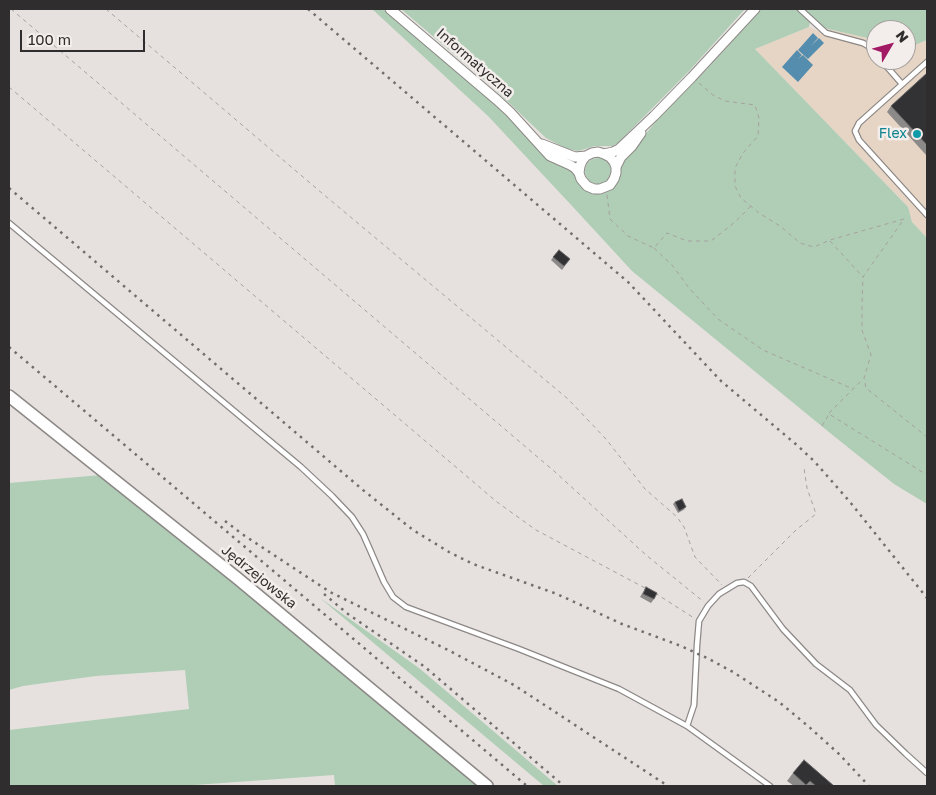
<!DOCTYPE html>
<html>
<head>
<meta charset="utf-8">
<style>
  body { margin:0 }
  #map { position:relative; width:936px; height:795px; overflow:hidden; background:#e6e1de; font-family:"Golos Text",sans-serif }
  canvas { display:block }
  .frame { position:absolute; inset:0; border:10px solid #2f2d2d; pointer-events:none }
  .north { position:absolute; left:866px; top:20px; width:50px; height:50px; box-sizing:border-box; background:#f3eeeb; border:1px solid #a5a19f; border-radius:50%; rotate:53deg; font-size:14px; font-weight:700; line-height:20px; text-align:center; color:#2f2d2d }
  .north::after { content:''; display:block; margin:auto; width:18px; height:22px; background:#a21964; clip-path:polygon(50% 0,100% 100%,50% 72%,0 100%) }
  .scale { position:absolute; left:20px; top:30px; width:125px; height:22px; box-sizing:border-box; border:2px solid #2f2d2d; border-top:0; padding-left:6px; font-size:15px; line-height:18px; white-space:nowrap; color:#2f2d2d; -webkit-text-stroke:4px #f3eeeb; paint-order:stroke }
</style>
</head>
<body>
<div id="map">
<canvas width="936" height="795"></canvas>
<div class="frame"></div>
<div class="north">N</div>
<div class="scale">100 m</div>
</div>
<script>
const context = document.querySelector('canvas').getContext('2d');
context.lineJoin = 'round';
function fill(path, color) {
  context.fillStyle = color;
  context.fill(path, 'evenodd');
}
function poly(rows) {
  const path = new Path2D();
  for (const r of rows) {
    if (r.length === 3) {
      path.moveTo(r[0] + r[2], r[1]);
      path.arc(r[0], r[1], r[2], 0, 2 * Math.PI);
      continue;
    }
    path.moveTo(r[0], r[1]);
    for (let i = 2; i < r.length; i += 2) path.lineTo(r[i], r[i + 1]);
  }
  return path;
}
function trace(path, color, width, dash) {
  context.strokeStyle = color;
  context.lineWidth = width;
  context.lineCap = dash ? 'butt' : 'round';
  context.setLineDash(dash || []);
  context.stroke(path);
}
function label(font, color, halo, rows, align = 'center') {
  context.font = font + ' "Golos Text",sans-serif';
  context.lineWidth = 5;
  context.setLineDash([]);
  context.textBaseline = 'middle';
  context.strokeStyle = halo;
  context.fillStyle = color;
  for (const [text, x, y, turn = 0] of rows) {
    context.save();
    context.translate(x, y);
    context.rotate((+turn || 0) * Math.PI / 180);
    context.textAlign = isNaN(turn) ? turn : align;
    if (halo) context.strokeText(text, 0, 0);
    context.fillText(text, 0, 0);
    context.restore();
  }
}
fill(poly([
  [809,27,820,32,824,28,876,40,876,60,906,60,906,47,908,48,927,40,927,238,912,222,908,207,755,49]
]), '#e6d5c4');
fill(poly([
  [372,9,383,9,489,99,505,113,540,151,572,170,583,188,588,191,600,193,605,192,615,186,619,178,622,163,657,120,707,69,761,9,796,9,810,22,809,27,755,49,908,207,912,222,927,238,927,504,894,484,835,437,632,271,573,207,488,116],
  [401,9,745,9,689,71,618,143,612,146,595,146,578,151,567,149,546,138,489,84],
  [804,9,927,9,927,40,908,48,906,47,906,30,876,30,876,40,824,28],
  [598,171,13],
  [101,475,163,524,479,786,335,786,334,775,181,786,9,786,9,730,189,709,185,670,96,676,23,686,9,690,9,483],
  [320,598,419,668,558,786,544,786]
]), '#b0ceb6');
fill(poly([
  [813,33,818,38,811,46,819,38,824,43,808,59,798,50],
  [797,50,802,55,798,59,803,55,813,65,798,82,782,67]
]), '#548dad');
const service = poly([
  [800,9,826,33,863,43,868,46,876,55],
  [881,60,902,84],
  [927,62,859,123,855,131,859,140,927,215],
  [9,223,301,467,332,496,352,517,363,534,371,552,384,582,393,597,406,607,519,649,619,689,687,726,770,786],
  [687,726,694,705,697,645,699,621,708,606,719,594,737,583,744,582,751,586,783,629,816,664,850,690,876,725,906,754,927,773]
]);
const minor = poly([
  [390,9,497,100,510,112,550,156,570,165,575,168,579,173,581,179,587,186,594,189,600,189,610,185,614,179,616,173,616,167,614,162,610,157,604,154,598,152,592,153,586,156,582,161,580,166,579,173],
  [542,144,575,157,586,156],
  [604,154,613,152,619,149,654,116,692,77,755,9],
  [616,167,621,157,632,146,641,133]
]);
const tertiary = poly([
  [9,396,237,578,487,786]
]);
trace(service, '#8c8886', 7);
trace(minor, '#8c8886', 11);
trace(tertiary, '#8c8886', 14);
trace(poly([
  [11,9,554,471,646,555,704,602],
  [106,9,323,194,568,399,606,439,645,489,677,517,684,527,695,557,722,585],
  [699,83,713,95,725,101,755,105,759,118,758,136,743,153,735,168,735,186,741,198,759,213,780,226,800,243,814,247,830,240,904,219,863,277,862,303,862,330,871,355,864,378,866,388,927,437],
  [9,87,497,502,536,530,645,588],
  [607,195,610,219,628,236,654,248,667,233,687,241,711,241,735,222,751,206],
  [830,241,863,277],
  [654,248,672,265,689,288,718,319,763,350,853,389],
  [829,413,863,379],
  [822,426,829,414,927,475],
  [748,578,796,530,816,514,807,488,804,468],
  [655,593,694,618]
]), '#a5a19f', 1, [4, 4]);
trace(service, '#fff', 4.5);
trace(minor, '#fff', 9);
trace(tertiary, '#fff', 11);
trace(poly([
  [308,9,628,282,721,381,798,446,815,462,850,502,927,598],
  [9,188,363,490,413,530,449,552,473,564,557,594,622,624,681,646,709,659,733,672,779,702,808,726,839,754,869,786],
  [9,347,527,786],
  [225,521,242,534,330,592,448,650,514,685,668,786],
  [324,594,348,614,425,667,564,786]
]), '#716e6d', 2.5, [2.5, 5]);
fill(poly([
  [927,73,927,156,887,112,891,106],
  [559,250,570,259,562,270,551,260],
  [675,502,685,509,678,513,673,504],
  [646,587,654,599,651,603,640,597],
  [793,773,834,786,794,786,787,781]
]), '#8c8989');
const building = poly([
  [927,73,927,145,891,106,927,73],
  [559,250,570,259,564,266,553,257,559,250],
  [682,499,686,507,679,511,675,502,682,499],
  [646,587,657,593,654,599,643,594,646,587],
  [804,760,834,786,816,786,810,781,806,785,793,773,804,760]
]);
fill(building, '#323134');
trace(building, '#686667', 1);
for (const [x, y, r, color] of [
  [917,134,5,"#0f9aa8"]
]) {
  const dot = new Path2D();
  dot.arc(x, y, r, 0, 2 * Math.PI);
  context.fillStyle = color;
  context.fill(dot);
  trace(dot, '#f3eeeb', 2);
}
label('14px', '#2f2d2d', '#f3eeeb', [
  ["Informatyczna",475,63,41],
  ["Jędrzejowska",259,577,39]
]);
label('14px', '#0d838f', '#f3eeeb', [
  ["Flex",907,134]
], 'right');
</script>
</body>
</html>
